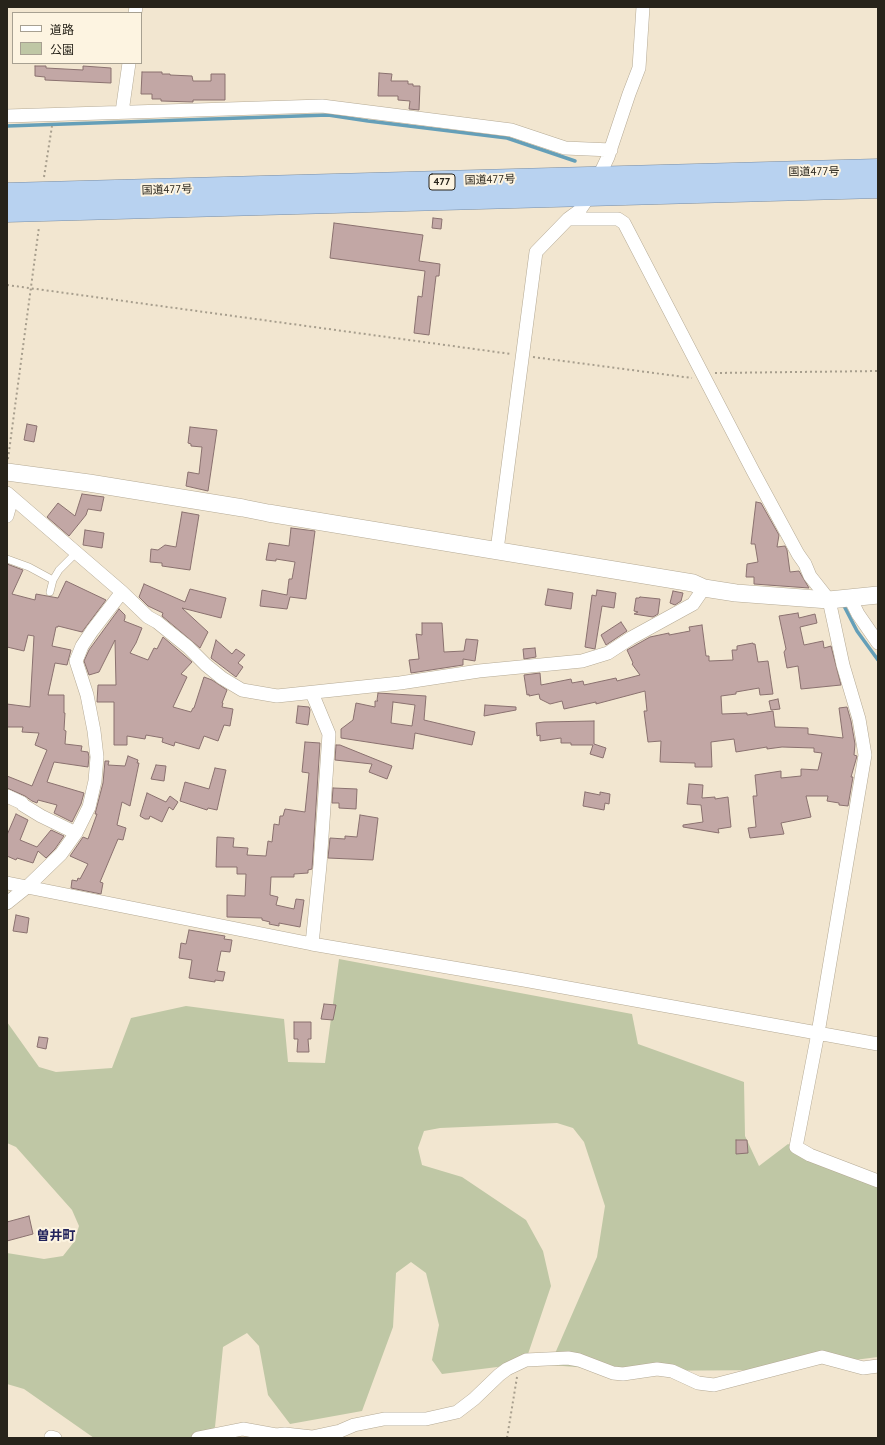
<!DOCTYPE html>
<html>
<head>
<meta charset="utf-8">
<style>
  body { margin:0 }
  #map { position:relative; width:885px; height:1445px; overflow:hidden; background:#f2e6d0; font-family:"PT Sans","Noto Sans JP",sans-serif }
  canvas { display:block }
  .frame { position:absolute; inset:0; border:8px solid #27231a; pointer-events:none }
  .legend { position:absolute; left:12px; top:12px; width:130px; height:52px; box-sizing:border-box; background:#fdf4e1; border:1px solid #a7a091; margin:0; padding:5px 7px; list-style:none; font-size:12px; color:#27231a }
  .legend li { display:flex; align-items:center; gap:8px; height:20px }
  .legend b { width:20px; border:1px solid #a7a091 }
</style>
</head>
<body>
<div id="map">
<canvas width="885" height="1445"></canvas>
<div class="frame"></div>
<ul class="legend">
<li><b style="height:5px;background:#fff"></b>道路</li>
<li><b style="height:11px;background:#bfc7a5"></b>公園</li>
</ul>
</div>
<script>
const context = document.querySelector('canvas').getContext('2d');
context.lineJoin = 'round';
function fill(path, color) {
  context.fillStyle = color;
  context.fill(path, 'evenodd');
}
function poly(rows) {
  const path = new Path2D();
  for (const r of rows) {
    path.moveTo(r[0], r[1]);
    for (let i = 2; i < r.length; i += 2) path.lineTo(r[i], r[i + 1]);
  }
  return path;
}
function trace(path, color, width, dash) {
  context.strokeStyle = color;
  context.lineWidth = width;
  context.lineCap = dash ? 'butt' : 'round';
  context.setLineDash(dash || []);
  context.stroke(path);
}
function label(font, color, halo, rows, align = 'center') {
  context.font = font + ' "PT Sans","Noto Sans JP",sans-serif';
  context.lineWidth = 4;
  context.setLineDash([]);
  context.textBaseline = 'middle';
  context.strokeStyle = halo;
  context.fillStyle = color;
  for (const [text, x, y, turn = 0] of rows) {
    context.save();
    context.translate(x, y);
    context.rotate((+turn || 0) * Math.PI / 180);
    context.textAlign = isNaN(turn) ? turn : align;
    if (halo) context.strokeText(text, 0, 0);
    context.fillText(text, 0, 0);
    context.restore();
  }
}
fill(poly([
  [339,959,632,1014,638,1044,744,1082,745,1136,759,1166,788,1144,878,1180,878,1357,775,1370,628,1371,550,1365,597,1257,605,1206,584,1142,573,1128,557,1123,440,1128,424,1131,418,1148,422,1165,462,1177,526,1220,543,1251,551,1286,528,1354,513,1365,442,1374,432,1360,439,1325,426,1273,411,1262,396,1273,393,1327,362,1411,290,1424,268,1395,259,1346,247,1333,223,1347,215,1427,205,1438,94,1438,24,1389,7,1384,7,1253,44,1259,63,1256,74,1242,79,1226,72,1210,16,1147,7,1143,7,1022,39,1067,56,1072,112,1068,131,1018,186,1006,284,1019,288,1062,325,1063]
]), '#bfc7a5');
trace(poly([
  [7,126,328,115,368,121,507,138,575,161],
  [843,604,857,631,878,660]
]), '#659fb8', 3.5);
const building = poly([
  [35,66,46,66,46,68,83,70,83,66,111,68,111,83,45,80,45,77,35,76,35,66],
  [142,72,162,72,162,74,170,74,170,75,192,76,193,81,211,81,211,74,225,74,225,100,193,100,193,102,161,101,161,99,152,99,152,94,141,94,142,72],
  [379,73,392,74,391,81,408,81,408,84,413,84,413,86,420,86,419,110,409,109,410,101,398,100,398,96,378,96,379,73],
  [433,218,442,219,441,229,432,228,433,218],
  [334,223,423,235,419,261,440,264,439,276,436,276,429,335,414,333,418,296,422,297,425,271,330,258,334,223],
  [27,424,37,426,34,442,24,440,27,424],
  [190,427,217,430,208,491,186,486,188,472,199,474,202,447,191,446,191,444,188,443,190,427],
  [82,494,104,497,101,511,88,509,86,515,69,536,47,517,58,503,75,516,82,494],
  [756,502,761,503,779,535,777,547,785,546,787,550,790,572,799,571,809,588,754,584,754,577,746,577,747,564,758,562,755,544,751,544,756,502],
  [182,512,199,515,190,570,162,566,162,563,150,562,151,549,158,550,165,545,176,547,182,512],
  [291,528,315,531,306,599,290,597,287,609,260,606,262,590,287,595,289,579,292,579,295,562,276,559,276,561,266,560,269,543,289,546,291,528],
  [85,530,104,533,102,548,83,545,85,530],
  [7,564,23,570,12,594,35,600,36,594,58,598,66,581,106,600,82,632,58,626,58,627,56,627,52,646,71,650,67,665,55,663,48,695,64,695,64,713,65,713,64,730,66,731,65,744,82,746,81,751,88,752,89,757,88,767,54,762,47,782,84,793,81,804,72,822,54,813,57,805,38,800,37,803,32,801,25,796,7,788,7,776,32,786,47,750,35,745,39,733,22,732,23,727,7,727,7,704,30,707,34,636,28,635,24,651,7,647,7,564],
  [144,584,185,602,190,589,226,598,221,618,182,608,208,632,200,648,162,616,163,613,148,606,139,597,144,584],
  [548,589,573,593,571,609,545,605,548,589],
  [597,590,616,593,614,608,602,606,595,649,585,647,592,595,596,596,597,590],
  [673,591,683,593,681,601,675,605,670,603,673,591],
  [640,597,660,599,658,614,653,617,634,614,638,612,634,611,636,598,639,598,640,597],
  [119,609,125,615,125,618,124,621,142,628,136,643,130,653,148,660,154,648,157,649,163,637,192,662,181,674,187,677,173,707,191,712,193,708,194,708,204,677,212,680,227,690,222,703,223,703,222,707,233,709,230,726,224,725,218,741,204,736,199,749,175,742,174,746,162,742,163,738,146,735,145,739,127,736,127,745,114,745,114,702,97,702,98,685,116,685,115,640,99,672,89,675,84,661,89,650,119,609],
  [798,613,799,618,815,614,817,623,800,627,804,645,823,641,824,648,831,646,841,685,801,689,798,666,787,668,784,652,786,649,779,616,798,613],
  [621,622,627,631,606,645,601,635,621,622],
  [422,623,442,623,444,652,464,651,466,639,478,640,475,661,463,659,463,665,411,673,409,660,419,659,416,634,422,635,422,623],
  [702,625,706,656,709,656,709,661,733,660,732,650,737,650,737,646,753,643,753,644,755,644,758,662,768,661,773,694,760,695,759,688,736,692,736,694,721,696,722,714,747,713,747,715,773,711,775,727,808,728,808,734,843,738,839,708,847,707,851,721,855,744,854,755,857,756,851,777,853,777,848,806,839,805,839,803,827,801,828,796,806,796,811,817,781,823,784,834,750,838,748,828,756,827,753,796,757,796,755,775,781,771,781,778,801,776,801,769,818,770,822,753,814,752,814,748,782,747,767,749,767,747,736,752,734,739,711,742,712,767,695,767,695,763,660,762,661,741,648,742,644,711,647,711,645,691,596,704,596,702,564,709,562,701,550,704,540,699,539,694,529,696,529,694,527,695,524,675,540,673,541,685,571,679,572,683,583,681,584,685,616,678,617,681,640,675,632,664,633,663,627,650,650,637,669,633,669,635,690,631,689,627,702,625],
  [216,640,232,654,236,649,245,655,238,663,243,667,236,677,211,658,216,640],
  [535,648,536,657,524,659,523,649,535,648],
  [378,693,426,696,424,720,475,732,472,745,415,733,413,749,341,738,341,729,353,720,356,703,375,707,375,701,378,701,377,700,378,693],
  [393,702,415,705,412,726,391,723,393,702],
  [778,699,780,709,771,710,769,701,778,699],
  [485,705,516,707,516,710,484,716,485,705],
  [298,706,309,707,310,710,308,725,296,723,298,706],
  [594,721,594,744,606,748,603,758,590,754,593,745,571,745,571,743,561,743,561,738,540,741,540,735,537,736,536,723,544,722,594,721],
  [305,742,320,743,312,869,308,870,308,873,294,874,294,877,271,877,270,895,278,897,276,905,294,909,296,899,304,900,300,927,279,923,279,926,269,924,270,922,262,920,262,918,227,917,227,895,245,896,246,874,237,874,237,867,216,867,217,837,234,838,233,847,248,848,247,855,266,856,268,841,272,842,274,824,279,825,280,816,283,816,285,809,305,812,309,773,302,772,305,742],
  [336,745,340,745,392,766,387,779,369,772,372,764,335,760,336,745],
  [128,756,138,760,137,763,139,763,130,806,122,802,117,825,126,828,123,840,118,839,100,882,103,883,101,894,71,888,72,880,77,881,78,878,80,879,88,864,70,856,83,837,88,839,97,814,95,814,103,783,105,761,109,761,108,765,125,766,128,756],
  [156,765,166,766,164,781,151,779,156,765],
  [215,768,226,770,217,810,208,808,207,810,180,801,185,782,209,789,215,768],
  [689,784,703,785,702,798,715,797,715,799,728,797,731,827,718,829,719,833,683,827,683,825,703,822,701,805,687,804,689,784],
  [333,788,357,789,356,809,339,808,339,803,332,803,333,788],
  [585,792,600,795,600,792,610,794,609,804,605,803,604,810,583,806,585,792],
  [147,793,166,802,170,796,178,802,173,810,169,807,162,822,150,816,149,819,145,819,140,816,147,793],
  [16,814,28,820,20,840,37,847,51,830,64,836,55,849,46,858,38,851,33,863,17,858,16,860,7,856,7,835,16,814],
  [360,815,378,818,373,860,328,858,330,838,345,839,345,836,357,837,360,815],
  [16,915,29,918,27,933,13,931,16,915],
  [189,930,225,936,224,939,232,940,230,952,221,951,217,971,225,972,223,981,215,980,215,982,189,978,192,960,179,958,181,943,186,944,189,930],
  [324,1004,336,1005,333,1020,321,1019,324,1004],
  [294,1022,311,1022,311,1039,308,1039,309,1052,297,1052,298,1039,294,1039,294,1022],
  [39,1037,48,1038,46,1049,37,1047,39,1037],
  [736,1140,747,1140,748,1153,736,1154,736,1140],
  [29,1216,33,1234,7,1241,7,1222,29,1216]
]);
fill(building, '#c2a7a5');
trace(building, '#8a716f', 1);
const service = poly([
  [7,559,29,567,53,580],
  [50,592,53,580,59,570,77,552]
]);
const minor = poly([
  [135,13,136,7],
  [122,112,129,63],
  [7,116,322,106,511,130,565,148,611,150],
  [568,219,618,219,624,223,753,471,798,554,805,564,810,576,829,600,843,665,859,719,865,755,818,1033,796,1147,810,1155,878,1181],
  [7,493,122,592,148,617,157,622,188,647,206,665,222,678,242,690,277,696,400,683,479,671,582,661,608,653,631,638,693,604,704,588],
  [7,516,12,498],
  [497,550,536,252,568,219,579,211,590,195,608,157,629,94,639,68,643,7],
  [850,598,858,614,878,643],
  [7,796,22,803,23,805,41,816,76,833],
  [7,883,312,944,524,980,878,1044],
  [7,903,27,887,61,854,76,833,89,807,95,781,97,757,94,731,87,695,76,661,82,646,92,631,122,592],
  [312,944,320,865,329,734,312,693],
  [51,1438,51,1437,55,1438],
  [198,1438,243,1429,276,1435,285,1434,312,1437,340,1431,354,1425,384,1419,426,1419,457,1412,474,1399,499,1375,507,1369,526,1360,568,1358,579,1360,613,1373,623,1374,657,1369,672,1371,698,1383,714,1385,822,1357,863,1368,878,1366]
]);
const tertiary = poly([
  [7,472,89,483,243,508,268,513,693,583,704,588,736,593,829,600,878,595]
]);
const trunk = poly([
  [7,194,878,170],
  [7,211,878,187]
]);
trace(service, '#b5aa95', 8);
trace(minor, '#b5aa95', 14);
trace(tertiary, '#b5aa95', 18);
trace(trunk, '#7a8da2', 23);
trace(poly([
  [44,177,52,126],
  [7,285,511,354],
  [533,357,692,378],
  [715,373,878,371],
  [8,459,39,227],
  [507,1438,517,1377]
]), '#a79e8d', 2, [2, 3]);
trace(service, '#fff', 7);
trace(minor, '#fff', 13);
trace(tertiary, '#fff', 17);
trace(trunk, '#b8d2f0', 22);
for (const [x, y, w] of [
  [442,182,26]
]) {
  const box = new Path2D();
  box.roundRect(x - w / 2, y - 8, w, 16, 3);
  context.fillStyle = '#fdf4e1';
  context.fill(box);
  trace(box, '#27231a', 1);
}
label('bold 10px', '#27231a', null, [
  ["477",442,182]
]);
label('11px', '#27231a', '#fdf4e1', [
  ["国道477号",814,172,-1],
  ["国道477号",490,180,-2],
  ["国道477号",167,190,-2]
]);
label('bold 13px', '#22235c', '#fdf4e1', [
  ["曽井町",56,1236]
]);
</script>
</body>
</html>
